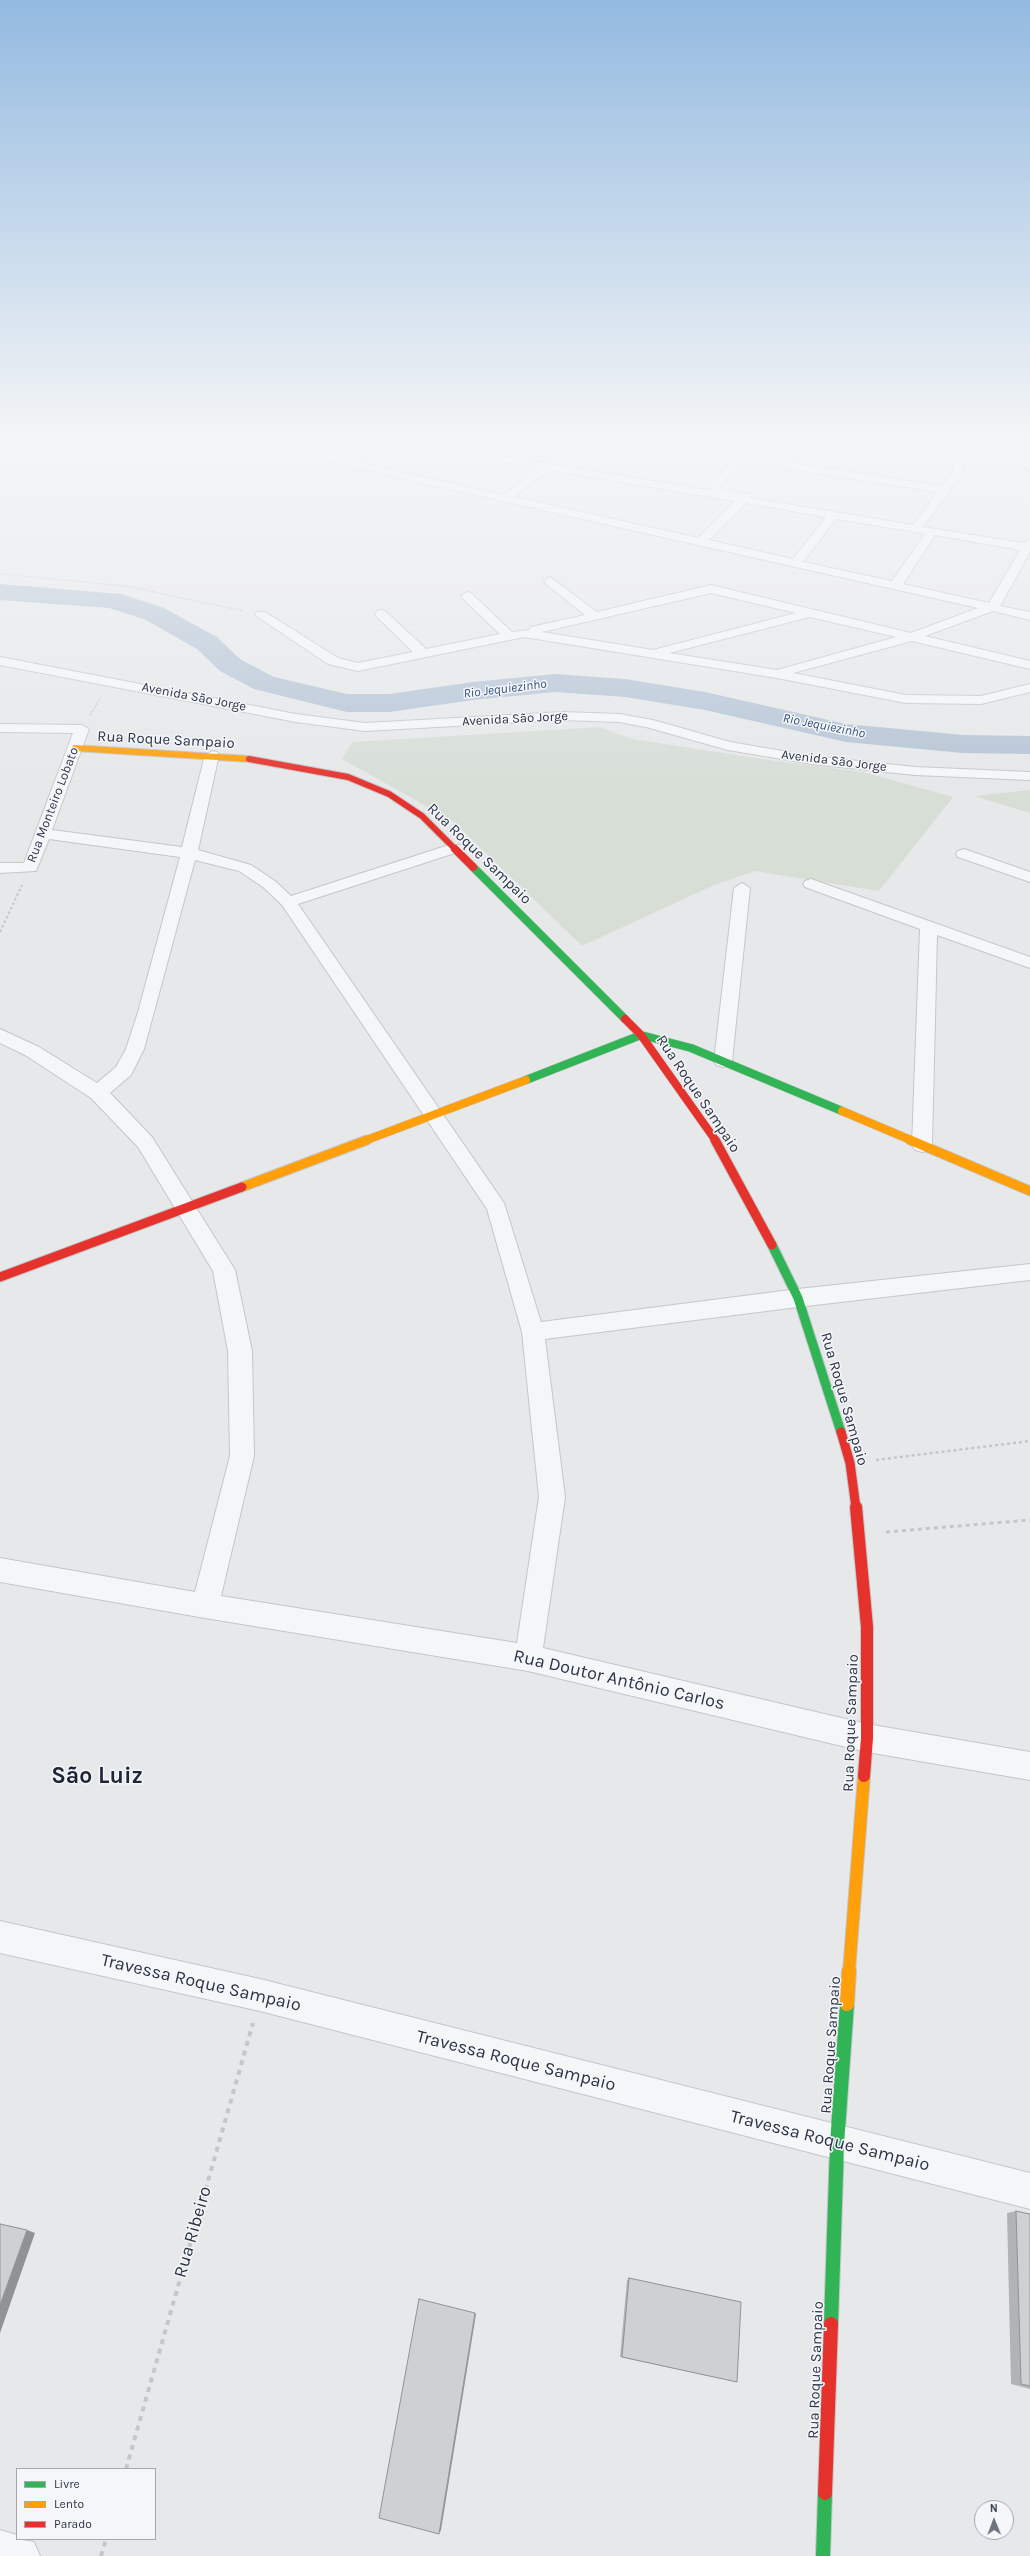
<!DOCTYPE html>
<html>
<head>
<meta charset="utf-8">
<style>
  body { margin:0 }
  #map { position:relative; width:1030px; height:2556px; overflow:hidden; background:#e6e8ea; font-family:Karla,sans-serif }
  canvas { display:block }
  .legend { position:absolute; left:16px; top:2468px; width:140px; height:72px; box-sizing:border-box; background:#f4f6f9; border:1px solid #a4a8b1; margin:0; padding:5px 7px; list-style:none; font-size:12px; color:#2b3445 }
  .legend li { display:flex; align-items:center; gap:8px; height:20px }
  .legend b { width:20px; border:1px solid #a4a8b1 }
  .north { position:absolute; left:974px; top:2500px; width:40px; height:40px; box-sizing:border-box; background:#f4f6f9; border:1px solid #a4a8b1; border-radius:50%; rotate:359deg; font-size:11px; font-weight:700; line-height:16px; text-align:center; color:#2b3445 }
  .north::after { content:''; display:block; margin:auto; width:14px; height:18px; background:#6c737f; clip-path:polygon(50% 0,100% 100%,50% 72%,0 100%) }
</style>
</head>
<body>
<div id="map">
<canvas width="1030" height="2556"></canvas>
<ul class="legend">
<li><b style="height:5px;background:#30b455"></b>Livre</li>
<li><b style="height:5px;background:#ff9f0a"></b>Lento</li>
<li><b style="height:5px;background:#e5322d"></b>Parado</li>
</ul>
<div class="north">N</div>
</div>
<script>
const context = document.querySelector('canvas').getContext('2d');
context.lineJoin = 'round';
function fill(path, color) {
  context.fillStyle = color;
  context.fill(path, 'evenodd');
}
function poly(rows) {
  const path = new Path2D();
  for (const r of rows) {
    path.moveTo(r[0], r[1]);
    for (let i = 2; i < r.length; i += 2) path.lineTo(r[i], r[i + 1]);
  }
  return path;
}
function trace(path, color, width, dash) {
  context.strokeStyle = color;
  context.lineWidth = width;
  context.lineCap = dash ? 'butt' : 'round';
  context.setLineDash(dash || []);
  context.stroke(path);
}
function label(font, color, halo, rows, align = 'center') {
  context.font = font + ' Karla,sans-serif';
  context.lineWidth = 3;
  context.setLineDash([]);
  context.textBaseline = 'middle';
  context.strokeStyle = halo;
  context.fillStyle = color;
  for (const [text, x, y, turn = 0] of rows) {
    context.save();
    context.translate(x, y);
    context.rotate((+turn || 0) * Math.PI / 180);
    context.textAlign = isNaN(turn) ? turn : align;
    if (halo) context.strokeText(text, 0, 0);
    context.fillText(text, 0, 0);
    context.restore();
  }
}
fill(poly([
  [600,727,632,739,776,761,863,772,953,797,879,891,755,871,714,885,582,946,453,821,342,759,352,742],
  [1030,790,1030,813,974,796]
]), '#d6ded6');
fill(poly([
  [0,584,121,594,164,608,217,637,240,659,274,677,347,694,389,694,473,682,555,674,625,679,705,692,846,724,963,735,1030,736,1030,754,963,753,846,742,705,710,625,697,555,692,473,700,389,712,347,712,254,689,220,671,197,649,146,620,109,608,0,600,0,584]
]), '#b4c4d5');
const street = poly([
  [228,437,247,437,328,455,357,437,369,437,338,458,504,495,538,468,374,440,369,437,392,437,713,491,709,486,733,460,604,440,599,437,624,437,738,455,754,437,765,437,748,456,942,486,952,473,955,460,817,440,812,437,838,437,953,454,942,437,952,437,966,458,962,473,923,527,1023,543,1030,539,1030,552,1000,606,1030,612,1030,620,993,611,925,636,1030,661,1030,669,912,641,793,673,906,695,981,696,1030,684,1030,692,981,704,906,703,777,678,524,637,358,671,328,664,255,615,257,612,265,612,338,658,358,663,413,652,377,617,375,614,377,611,381,610,385,611,426,649,500,634,463,599,461,596,467,592,471,593,512,632,529,630,531,627,585,615,546,584,544,581,550,577,597,612,711,585,911,633,978,608,329,462,228,437],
  [743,462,938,492,913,525,751,498,751,494,747,493,738,495,738,492,722,488,720,486,743,462],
  [549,470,735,501,698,538,514,497,549,470],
  [746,503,826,517,793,559,709,540,746,503],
  [836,519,916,532,925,534,892,581,803,562,836,519],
  [935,535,1020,550,989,603,903,584,935,535],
  [711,593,796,613,653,650,542,632,711,593],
  [810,617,896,637,777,670,669,653,810,617],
  [491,437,502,437,491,447,483,447,483,443,491,437],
  [561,437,572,437,548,457,521,454,516,451,521,448,542,452,561,437],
  [992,437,1003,437,1030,462,1030,471,992,437],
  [0,657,296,714,365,723,563,712,619,714,653,720,730,742,812,756,915,767,1030,772,1030,780,915,775,812,764,728,750,646,727,619,722,563,720,365,731,296,722,0,665,0,657],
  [0,724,82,725,89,729,52,830,182,847,205,755,212,751,217,752,219,755,198,850,251,865,275,881,291,896,449,845,461,845,463,848,461,851,298,904,504,1203,541,1322,798,1289,1030,1264,1030,1280,798,1307,545,1339,565,1497,543,1648,867,1724,1030,1752,1030,1780,867,1752,528,1671,205,1618,0,1582,0,1558,195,1592,230,1456,228,1351,213,1271,138,1147,91,1098,25,1055,0,1043,0,1029,39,1047,97,1083,116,1067,126,1049,138,1012,180,857,49,839,36,871,0,873,0,863,24,863,73,733,0,732,0,724],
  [195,860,239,871,263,887,282,905,487,1209,522,1332,539,1497,517,1643,221,1596,254,1456,252,1351,235,1270,152,1137,110,1093,131,1075,144,1049,195,860],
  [964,849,1030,872,1030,882,958,857,956,854,958,851,964,849],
  [811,879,1030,957,1030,968,937,935,932,1145,929,1150,922,1152,915,1150,912,1145,920,929,805,887,803,884,805,881,811,879],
  [742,883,750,888,732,1061,730,1065,723,1067,716,1065,714,1061,734,888,742,883],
  [0,1921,260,1979,1030,2173,1030,2209,260,2011,0,1953,0,1921],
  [0,2530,17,2535,17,2539,34,2542,40,2556,0,2556,0,2530]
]);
const fastFar2 = poly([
  [473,867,625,1019],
  [526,1080,641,1035,691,1048,842,1111]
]);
const fastFar1 = poly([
  [772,1245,798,1298,841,1432]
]);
const fast = poly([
  [831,2324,837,2144,847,2004],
  [823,2556,825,2493]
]);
const slowFar4 = poly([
  [75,748,249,759]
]);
const slowFar3 = poly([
  [842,1111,913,1141],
  [364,1141,526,1080]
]);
const slowFar2 = poly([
  [910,1140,1030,1191],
  [242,1187,367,1140]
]);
const slowFar1 = poly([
  [849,1972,864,1776]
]);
const slow = poly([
  [847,2004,849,1971]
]);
const jamFar4 = poly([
  [249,759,348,777,389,794,422,816,456,850]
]);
const jamFar3 = poly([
  [455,849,473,867],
  [625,1019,641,1035,716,1141]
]);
const jamFar2 = poly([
  [715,1140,772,1245],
  [0,1277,242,1187],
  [841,1432,850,1463,856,1508]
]);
const jamFar1 = poly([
  [856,1507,867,1627,867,1738,864,1776]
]);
const jam = poly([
  [825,2493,831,2324]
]);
trace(street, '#c4c6c8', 2);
trace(fastFar2, '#c4c6c8', 9);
trace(fastFar1, '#c4c6c8', 11);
trace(fast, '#c4c6c8', 16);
trace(slowFar4, '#c4c6c8', 8);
trace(slowFar3, '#c4c6c8', 9);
trace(slowFar2, '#c4c6c8', 11);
trace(slowFar1, '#c4c6c8', 14);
trace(slow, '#c4c6c8', 16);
trace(jamFar4, '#c4c6c8', 8);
trace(jamFar3, '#c4c6c8', 9);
trace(jamFar2, '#c4c6c8', 11);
trace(jamFar1, '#c4c6c8', 14);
trace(jam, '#c4c6c8', 16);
trace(poly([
  [0,574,126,586,243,611],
  [90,715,101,697]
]), '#c5c6ca', 1.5, [1.5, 1.5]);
trace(poly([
  [0,932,22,885]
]), '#c5c6ca', 2, [2.5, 2.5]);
trace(poly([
  [876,1460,1030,1441]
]), '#c5c6ca', 2.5, [3, 3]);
trace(poly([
  [886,1532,1030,1520]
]), '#c5c6ca', 3, [4, 4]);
trace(poly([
  [126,2469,253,2023],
  [101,2556,106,2539]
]), '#c5c6ca', 4, [5, 5]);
fill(street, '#f5f6f7');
trace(fastFar2, '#30b455', 8);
trace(fastFar1, '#30b455', 9);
trace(fast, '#30b455', 14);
trace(slowFar4, '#ff9f0a', 6);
trace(slowFar3, '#ff9f0a', 8);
trace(slowFar2, '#ff9f0a', 9);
trace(slowFar1, '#ff9f0a', 12);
trace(slow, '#ff9f0a', 14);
trace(jamFar4, '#e5322d', 6);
trace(jamFar3, '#e5322d', 8);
trace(jamFar2, '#e5322d', 9);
trace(jamFar1, '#e5322d', 12);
trace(jam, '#e5322d', 14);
fill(poly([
  [1016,2211,1030,2214,1030,2389,1011,2384,1007,2213],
  [629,2278,737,2382,620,2357,627,2280]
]), '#b1b3b5');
fill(poly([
  [27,2230,35,2233,0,2333,0,2305],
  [475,2313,476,2314,441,2530,439,2534]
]), '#909294');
const building = poly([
  [1016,2211,1030,2214,1030,2386,1021,2384,1016,2211],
  [0,2224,27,2230,0,2305,0,2224],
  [629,2278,741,2302,737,2382,622,2357,629,2278],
  [419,2299,475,2313,439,2534,379,2518,419,2299]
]);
fill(building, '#ced0d3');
trace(building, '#909294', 1);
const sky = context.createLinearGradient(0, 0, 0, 795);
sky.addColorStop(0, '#93bae0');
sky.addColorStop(0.55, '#f4f5f6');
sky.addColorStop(1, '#f4f5f600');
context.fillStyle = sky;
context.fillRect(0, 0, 1030, 795);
label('italic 13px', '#34527a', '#f4f6f9', [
  ["Rio Jequiezinho",505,689,-7],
  ["Rio Jequiezinho",824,726,11]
]);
label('13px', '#2b3445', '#f4f6f9', [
  ["Avenida São Jorge",194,697,11],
  ["Avenida São Jorge",515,719,-3],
  ["Avenida São Jorge",834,761,7],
  ["Rua Monteiro Lobato",53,805,-69]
]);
label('15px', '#2b3445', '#f4f6f9', [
  ["Rua Roque Sampaio",166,740,3],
  ["Rua Roque Sampaio",479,854,44],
  ["Rua Roque Sampaio",698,1094,56],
  ["Rua Roque Sampaio",844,1399,74],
  ["Rua Roque Sampaio",851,1723,-88],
  ["Rua Roque Sampaio",831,2045,-86],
  ["Rua Roque Sampaio",816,2370,-88]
]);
label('18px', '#2b3445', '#f4f6f9', [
  ["Rua Doutor Antônio Carlos",619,1680,13],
  ["Travessa Roque Sampaio",201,1983,13],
  ["Travessa Roque Sampaio",516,2061,14],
  ["Travessa Roque Sampaio",830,2141,14],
  ["Rua Ribeiro",193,2232,-74]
]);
label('bold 23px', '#1d2536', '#f4f6f9', [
  ["São Luiz",97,1776]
]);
</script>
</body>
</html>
